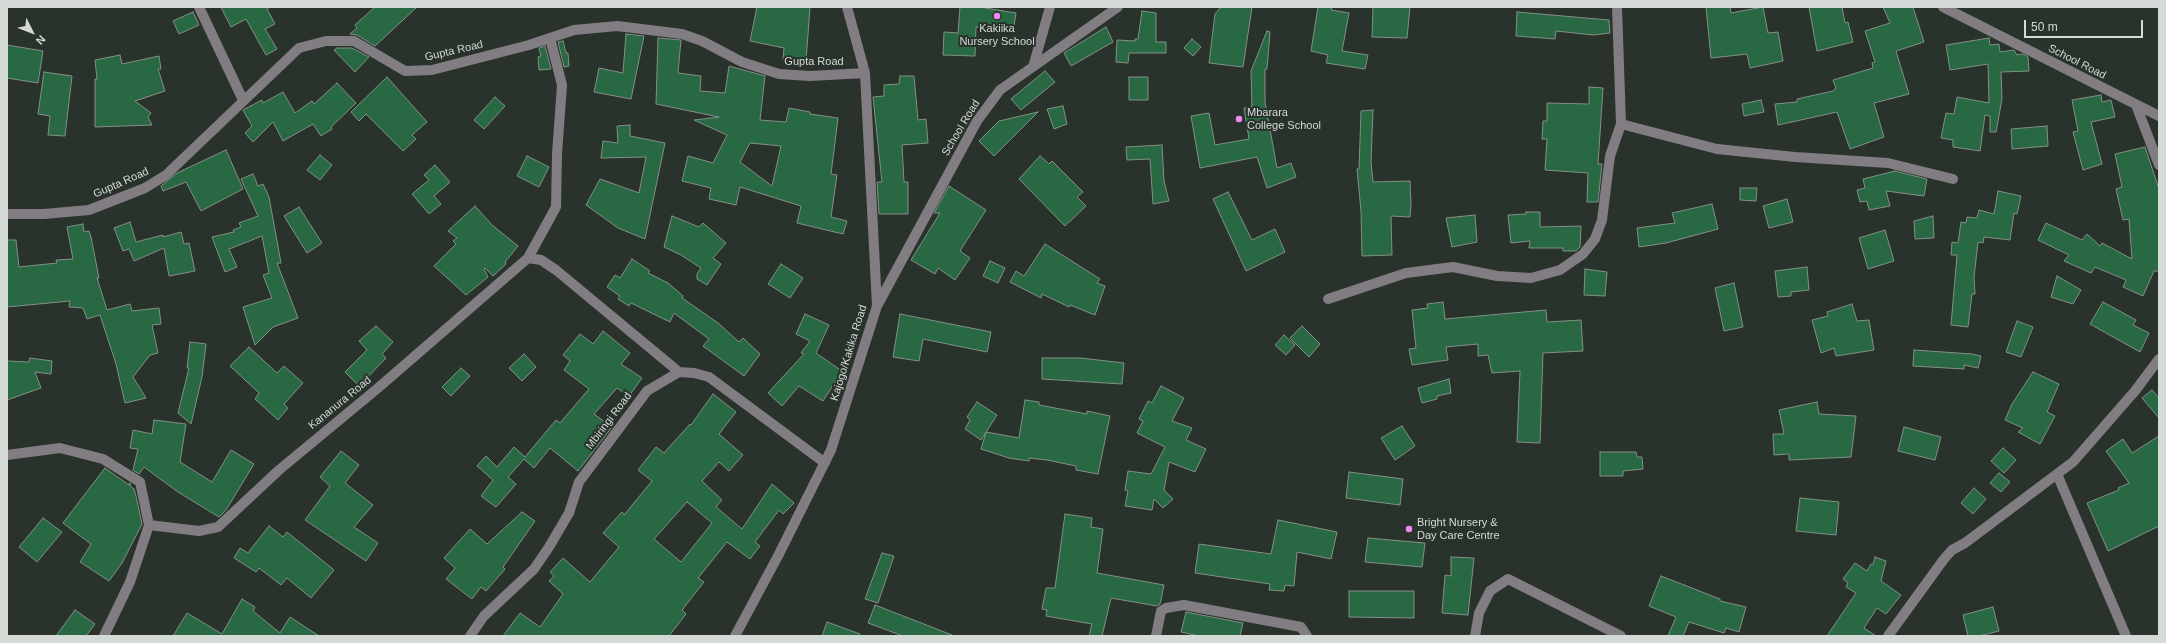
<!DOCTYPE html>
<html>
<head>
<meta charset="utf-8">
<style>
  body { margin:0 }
  #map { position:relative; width:2166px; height:643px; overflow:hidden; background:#29332c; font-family:Arial,sans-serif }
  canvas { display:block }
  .frame { position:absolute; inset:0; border:8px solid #d4dad6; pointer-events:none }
  .north { position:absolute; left:12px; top:12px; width:40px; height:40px; -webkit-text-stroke:3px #29332c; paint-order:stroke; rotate:132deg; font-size:11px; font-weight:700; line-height:16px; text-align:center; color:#d4dad6 }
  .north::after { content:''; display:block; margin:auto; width:14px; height:18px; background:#d4dad6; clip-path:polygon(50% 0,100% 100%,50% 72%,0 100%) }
  .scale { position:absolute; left:2024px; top:20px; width:119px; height:18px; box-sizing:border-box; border:2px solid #d4dad6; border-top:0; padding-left:5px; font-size:12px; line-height:14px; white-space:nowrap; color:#d4dad6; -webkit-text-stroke:3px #29332c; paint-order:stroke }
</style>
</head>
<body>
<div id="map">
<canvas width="2166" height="643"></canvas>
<div class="frame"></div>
<div class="north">N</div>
<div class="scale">50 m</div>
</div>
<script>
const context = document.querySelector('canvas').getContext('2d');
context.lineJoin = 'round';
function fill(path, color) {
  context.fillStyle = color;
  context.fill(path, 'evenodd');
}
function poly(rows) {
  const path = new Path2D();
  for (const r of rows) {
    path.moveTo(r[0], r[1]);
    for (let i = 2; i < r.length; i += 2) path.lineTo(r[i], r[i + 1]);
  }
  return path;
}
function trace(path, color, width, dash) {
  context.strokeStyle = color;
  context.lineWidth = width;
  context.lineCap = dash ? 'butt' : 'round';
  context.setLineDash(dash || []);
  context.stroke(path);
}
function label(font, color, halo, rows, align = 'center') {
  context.font = font + ' Arial,sans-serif';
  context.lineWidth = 4;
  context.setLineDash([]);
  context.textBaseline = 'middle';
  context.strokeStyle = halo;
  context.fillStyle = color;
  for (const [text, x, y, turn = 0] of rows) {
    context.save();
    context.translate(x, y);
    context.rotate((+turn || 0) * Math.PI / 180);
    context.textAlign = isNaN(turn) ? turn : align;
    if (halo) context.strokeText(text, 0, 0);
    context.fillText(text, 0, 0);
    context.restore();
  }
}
const building = poly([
  [221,7,270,7,267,9,275,24,265,29,277,49,266,55,246,19,231,27,221,7],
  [375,7,417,7,375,46,357,35,350,34,357,28,355,25,375,7],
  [757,7,810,7,806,61,783,60,784,48,750,41,757,7],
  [960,7,979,7,1016,13,1013,33,976,27,975,56,943,55,944,32,958,33,960,7],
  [1221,7,1252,7,1243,67,1209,63,1215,14,1221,7],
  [1318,7,1332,7,1331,10,1349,13,1342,51,1368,55,1365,69,1326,63,1328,55,1311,51,1318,7],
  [1373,7,1410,7,1407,38,1372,37,1373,7],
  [1706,7,1730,7,1731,13,1763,7,1768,33,1778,32,1783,61,1750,68,1747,54,1711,58,1706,7],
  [1809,7,1842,7,1845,23,1848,22,1853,42,1817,51,1809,7],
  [1883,7,1913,7,1924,42,1896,51,1909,94,1874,103,1884,137,1850,149,1837,112,1778,125,1775,104,1797,102,1797,99,1833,91,1836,88,1833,80,1873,68,1872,63,1875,62,1865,31,1890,23,1883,7],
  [1142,11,1156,13,1156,42,1166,42,1166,53,1129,53,1128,63,1116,62,1117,40,1135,41,1135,39,1138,39,1142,11],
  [193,12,199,25,179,34,173,21,193,12],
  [1517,12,1609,20,1610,33,1593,35,1556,31,1555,39,1516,36,1517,12],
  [1106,27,1113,42,1071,66,1064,53,1106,27],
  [1267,31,1270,32,1267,69,1265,69,1265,102,1277,168,1291,163,1296,177,1267,188,1257,157,1200,168,1191,116,1209,113,1215,145,1249,139,1244,108,1252,106,1251,71,1267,31],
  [626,34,644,36,631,99,594,92,599,68,623,73,626,34],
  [658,38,681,40,678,73,701,76,700,91,725,93,729,66,765,76,760,120,786,122,789,108,810,112,810,114,838,118,831,174,837,175,831,217,847,221,843,234,797,223,801,206,740,187,736,205,709,199,711,188,682,181,688,156,713,163,727,135,694,120,719,117,656,104,658,38],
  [750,143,781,146,772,186,740,162,750,143],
  [1989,38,1990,45,1999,44,2000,52,2014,50,2017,55,2023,54,2028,57,2029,71,2001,72,2002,99,1996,132,1990,132,1990,116,1985,115,1980,151,1953,147,1953,140,1941,138,1946,113,1954,114,1957,97,1989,103,1988,64,1950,70,1946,45,1989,38],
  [1192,39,1201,47,1193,56,1184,48,1192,39],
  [563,41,566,53,568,53,569,66,564,67,558,42,563,41],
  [7,45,43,51,38,83,7,78,7,45],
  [545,46,551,69,539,70,538,57,541,56,539,48,545,46],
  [337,48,352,48,369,57,355,72,334,50,337,48],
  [120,55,122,64,159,56,161,69,158,69,165,91,135,101,151,113,148,117,152,125,95,127,95,79,97,79,95,60,120,55],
  [1045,71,1055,82,1021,110,1011,99,1045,71],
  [44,72,72,76,65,136,48,135,50,116,38,114,44,72],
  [900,76,914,76,918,120,926,119,928,143,902,145,904,182,908,182,908,214,879,214,877,182,882,182,873,97,884,96,884,85,899,84,900,76],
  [387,77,427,122,412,135,416,139,403,151,366,114,359,121,351,112,387,77],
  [1129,77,1148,77,1148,100,1129,100,1129,77],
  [337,83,356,103,331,127,332,129,321,136,313,124,283,141,273,122,253,142,245,133,252,126,243,110,262,100,263,103,283,92,295,113,312,101,314,104,337,83],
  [1589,87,1603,88,1598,164,1602,164,1601,173,1598,202,1587,202,1588,173,1545,170,1547,139,1542,139,1543,121,1547,121,1547,103,1589,104,1589,87],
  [2101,95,2102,102,2111,100,2115,117,2091,122,2102,164,2083,170,2073,132,2078,131,2072,100,2101,95],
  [495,97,505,106,484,129,474,120,495,97],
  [1761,100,1764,112,1744,116,1742,104,1761,100],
  [1063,106,1067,124,1054,129,1047,109,1063,106],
  [1373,110,1371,162,1373,182,1410,181,1411,204,1410,217,1391,216,1392,255,1362,256,1361,211,1357,169,1359,169,1361,111,1373,110],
  [1038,112,994,156,979,141,999,121,1038,112],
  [630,125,630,136,665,143,645,239,618,228,586,205,600,179,639,193,646,157,601,158,603,141,618,143,617,126,630,125],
  [2047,126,2048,146,2012,149,2011,129,2047,126],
  [1162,145,1164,181,1169,201,1153,204,1150,159,1127,160,1126,147,1162,145],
  [2145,147,2159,189,2159,271,2154,271,2143,296,2123,287,2126,280,2095,267,2091,273,2064,261,2069,255,2038,240,2046,223,2082,240,2087,234,2100,246,2102,243,2132,259,2129,219,2123,220,2116,189,2122,187,2115,154,2145,147],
  [226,150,243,189,201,211,186,182,163,191,161,186,177,173,226,150],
  [320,155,332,165,320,180,307,170,320,155],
  [527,156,549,167,539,187,517,176,527,156],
  [1040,156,1049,164,1052,161,1083,192,1077,197,1086,206,1065,226,1019,179,1040,156],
  [435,165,450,182,434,196,441,204,429,214,412,194,429,180,424,175,435,165],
  [1895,171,1927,179,1924,196,1886,191,1890,206,1869,210,1867,201,1860,202,1857,190,1865,188,1863,179,1895,171],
  [253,174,258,186,263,184,269,197,281,263,277,263,298,318,273,327,255,345,243,307,272,298,263,275,269,273,262,236,229,249,237,267,225,272,212,237,234,232,233,230,241,227,239,223,258,216,241,179,253,174],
  [949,186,986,210,960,251,970,258,955,280,938,268,935,274,911,260,940,213,934,213,949,186],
  [1740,188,1757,188,1756,201,1740,200,1740,188],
  [1998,191,2021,196,2017,214,2014,213,2010,240,1984,237,1983,243,1978,242,1974,277,1975,294,1972,294,1968,327,1951,325,1957,255,1951,255,1952,242,1958,243,1961,222,1966,223,1967,217,1977,218,1979,210,1994,214,1998,191],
  [1228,192,1252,240,1275,229,1285,252,1246,271,1213,199,1228,192],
  [1787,199,1793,222,1769,228,1763,206,1787,199],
  [1712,204,1718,229,1666,243,1639,247,1637,228,1675,223,1672,213,1712,204],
  [475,206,492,225,518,246,505,262,506,264,493,276,485,268,484,269,488,277,466,295,434,266,456,244,453,241,457,238,448,231,475,206],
  [299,207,322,243,307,253,284,216,299,207],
  [1526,212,1540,212,1540,227,1581,226,1580,247,1576,251,1563,251,1563,248,1529,248,1530,241,1511,243,1508,215,1526,214,1526,212],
  [1475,215,1477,242,1452,247,1446,218,1475,215],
  [672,216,699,227,703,223,726,243,713,258,721,264,707,285,697,279,697,274,701,268,681,255,664,247,672,216],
  [1933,216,1934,238,1915,239,1914,221,1933,216],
  [130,222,136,242,163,235,163,237,181,232,184,244,189,243,195,271,169,276,164,248,134,261,129,249,123,251,114,228,130,222],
  [83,224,84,232,89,231,91,237,99,278,97,278,107,310,130,304,132,311,159,308,161,324,152,325,158,353,150,355,133,377,146,398,125,403,116,364,100,315,87,319,83,308,69,307,70,301,7,307,7,240,16,240,19,267,57,263,56,260,73,259,67,227,83,224],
  [1885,230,1894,261,1868,269,1859,238,1885,230],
  [1045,244,1100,279,1097,283,1105,286,1095,315,1070,305,1069,307,1042,294,1041,298,1010,282,1016,271,1024,276,1045,244],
  [632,259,650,271,648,273,668,283,683,296,682,298,718,323,739,342,743,338,760,354,744,376,703,346,709,339,674,313,670,322,631,303,629,306,618,299,620,296,607,287,615,275,620,278,632,259],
  [990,261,1005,268,998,283,983,276,990,261],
  [781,264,803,278,790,298,768,284,781,264],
  [1807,267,1809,290,1791,292,1791,296,1778,297,1775,271,1807,267],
  [1585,269,1607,272,1605,296,1584,295,1585,269],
  [2057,276,2081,290,2073,304,2051,297,2057,276],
  [1734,283,1743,327,1724,331,1715,288,1734,283],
  [1443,302,1445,319,1546,310,1547,322,1581,320,1583,351,1543,353,1540,443,1517,442,1520,371,1492,373,1488,355,1478,356,1478,344,1446,347,1448,360,1412,365,1409,349,1416,348,1412,310,1428,308,1427,304,1443,302],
  [2103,302,2136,320,2133,325,2149,333,2140,352,2090,324,2103,302],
  [1852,304,1857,321,1869,320,1874,350,1836,356,1834,348,1821,353,1812,320,1828,316,1827,312,1852,304],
  [805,314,829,325,816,353,842,371,823,401,799,386,782,406,768,393,804,354,801,353,810,341,796,334,805,314],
  [900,314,991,332,987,352,923,339,919,361,893,357,900,314],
  [2017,321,2033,327,2021,357,2006,352,2017,321],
  [376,326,393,342,382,354,386,358,359,386,345,372,367,350,359,341,376,326],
  [1302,326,1320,344,1309,357,1290,338,1302,326],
  [603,331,630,353,621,364,642,378,629,396,617,388,594,414,612,427,578,471,550,448,534,468,524,459,508,477,516,484,496,507,481,496,493,480,477,466,486,456,497,467,514,447,525,457,556,420,560,423,589,389,564,370,570,361,563,355,580,334,593,344,603,331],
  [1284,335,1295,345,1286,355,1275,345,1284,335],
  [190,342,206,344,202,377,191,424,178,413,189,368,187,368,190,342],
  [249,347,277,373,284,366,303,383,284,404,288,408,278,420,255,399,259,393,230,366,249,347],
  [1914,350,1972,354,1981,356,1978,368,1964,365,1964,369,1913,366,1914,350],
  [524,354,536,367,522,381,509,368,524,354],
  [30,358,52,361,51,374,35,372,41,388,7,400,7,361,29,362,30,358],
  [1042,358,1081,358,1124,363,1122,384,1042,379,1042,358],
  [461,368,470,376,451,396,442,387,461,368],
  [2033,372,2059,384,2047,412,2055,416,2040,444,2018,432,2023,428,2005,420,2012,404,2033,372],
  [1449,379,1451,393,1437,396,1437,399,1422,403,1418,388,1449,379],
  [1161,386,1184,398,1172,421,1192,428,1186,440,1206,449,1195,472,1169,462,1164,490,1173,499,1163,508,1154,499,1152,510,1125,506,1128,491,1125,490,1128,471,1151,474,1165,447,1137,433,1143,421,1139,419,1148,401,1152,403,1161,386],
  [2152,390,2159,398,2159,418,2142,398,2152,390],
  [713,394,736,412,719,434,743,455,729,471,719,462,702,481,722,500,716,507,742,529,772,484,794,503,783,514,779,510,755,542,760,546,750,559,727,542,698,578,704,582,682,610,686,614,669,636,503,636,520,613,540,627,563,594,549,581,554,576,550,572,563,558,590,582,619,547,603,533,622,512,624,515,652,481,638,470,656,447,664,453,690,424,691,425,713,394],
  [687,502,712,523,681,562,654,539,687,502],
  [1025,400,1039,402,1039,405,1087,414,1087,411,1110,416,1098,474,1076,470,1076,466,1047,460,1029,458,1029,461,1009,458,981,449,986,432,1019,438,1025,400],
  [977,402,997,415,981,440,965,429,970,420,967,417,977,402],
  [1817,402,1819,414,1856,416,1851,457,1789,460,1789,454,1774,455,1773,434,1784,434,1779,410,1817,402],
  [154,420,186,424,180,462,212,482,231,450,254,464,226,510,219,517,178,492,144,467,139,474,133,470,138,449,130,448,133,430,152,434,154,420],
  [1402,426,1415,446,1395,460,1381,438,1402,426],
  [1904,427,1941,437,1935,460,1898,451,1904,427],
  [2159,436,2159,526,2108,551,2087,503,2119,490,2118,488,2129,483,2106,451,2123,439,2132,453,2159,436],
  [2003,448,2016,460,2004,473,1991,461,2003,448],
  [341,451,359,465,345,483,373,505,354,527,378,543,366,561,305,520,330,486,320,477,341,451],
  [1600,452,1636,452,1637,457,1642,457,1643,469,1623,471,1623,476,1600,476,1600,452],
  [105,468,129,485,129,483,131,484,130,486,134,489,136,496,142,524,122,563,109,581,80,562,91,544,63,523,105,468],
  [1349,472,1403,479,1400,505,1346,498,1349,472],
  [1999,473,2010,482,2001,492,1990,483,1999,473],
  [1974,488,1986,499,1973,514,1961,503,1974,488],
  [1800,498,1839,502,1836,535,1796,531,1800,498],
  [522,512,535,521,503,567,505,569,486,591,481,587,472,599,446,579,455,568,444,558,470,529,487,544,522,512],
  [1065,514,1092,518,1091,527,1103,529,1097,573,1164,585,1160,604,1157,606,1111,598,1102,636,1089,636,1092,624,1046,616,1047,610,1042,609,1046,588,1055,588,1065,514],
  [43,518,62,532,37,562,19,547,43,518],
  [1278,520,1337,532,1331,559,1297,552,1294,586,1285,585,1284,591,1269,590,1270,584,1195,573,1199,544,1271,554,1278,520],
  [269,526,283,537,287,532,334,570,311,598,287,578,281,585,259,568,256,572,234,558,240,548,248,553,269,526],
  [1368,538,1425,543,1422,567,1365,562,1368,538],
  [882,553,894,556,878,603,865,599,882,553],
  [1451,557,1474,558,1468,615,1442,613,1445,575,1451,576,1451,557],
  [1875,557,1886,561,1881,581,1901,595,1886,614,1877,608,1864,628,1876,636,1827,636,1856,593,1846,587,1848,583,1843,579,1855,563,1867,571,1871,564,1873,565,1875,557],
  [1661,576,1720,599,1720,601,1746,607,1739,632,1726,628,1724,633,1689,622,1683,636,1668,636,1676,617,1649,606,1661,576],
  [1349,591,1414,591,1414,618,1349,617,1349,591],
  [242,599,255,607,253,611,280,633,290,617,319,636,173,636,187,613,222,634,242,599],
  [875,605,952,635,952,636,903,636,868,623,875,605],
  [1993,607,1999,631,1979,636,1968,636,1963,615,1993,607],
  [75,610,95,624,86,636,56,636,75,610],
  [1186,612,1243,623,1240,636,1199,636,1181,632,1186,612],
  [827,622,860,634,860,636,822,636,827,622]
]);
fill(building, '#286843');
trace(building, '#849087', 1);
trace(poly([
  [199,7,243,100],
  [1943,7,2159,116],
  [1033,67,1050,7],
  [2136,105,2159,165],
  [1621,124,1717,149,1795,157,1888,163,1953,179],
  [7,214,44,214,89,210,145,188,166,175,299,48,326,41,354,41,405,71,432,70,529,45,574,30,617,26,682,34,702,41,742,62,779,74,810,76,865,73],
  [528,258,556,207,557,154,562,85,550,38],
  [1328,299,1406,273,1453,267,1497,276,1531,278,1560,270,1583,254,1595,239,1602,220,1610,156,1621,124,1617,7],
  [877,306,977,121,1000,90,1118,7],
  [7,455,60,448,103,459,140,482,149,525,199,531,218,527,279,470,378,388,528,258,541,260,556,270,679,372],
  [2057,474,2126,636],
  [104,636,130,582,149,525],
  [470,636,484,616,534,569,549,547,569,513,579,482,647,391,679,372,694,373,709,377,825,463],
  [735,636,778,556,831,450,877,306,865,73,847,7],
  [1156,636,1161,611,1166,608,1184,605,1301,627,1307,636],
  [1475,636,1479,613,1490,591,1508,579,1621,636],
  [1888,636,1944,559,1952,550,1965,543,2073,462,2135,391,2159,359]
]), '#827d82', 10);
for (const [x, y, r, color] of [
  [997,16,4,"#f28af3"],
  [1239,119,4,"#f28af3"],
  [1409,529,4,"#f28af3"]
]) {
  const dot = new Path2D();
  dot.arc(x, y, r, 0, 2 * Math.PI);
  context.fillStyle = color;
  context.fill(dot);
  trace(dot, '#29332c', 1.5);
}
label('11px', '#d4dad6', '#29332c', [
  ["Kakiika",997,29,"center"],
  ["Nursery School",997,42,"center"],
  ["Mbarara",1247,113],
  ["College School",1247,126],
  ["Bright Nursery &",1417,523],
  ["Day Care Centre",1417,536]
], 'left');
label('11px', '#d4dad6', '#29332c', [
  ["Gupta Road",454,51,-13],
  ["Gupta Road",814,62],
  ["School Road",2077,62,27],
  ["School Road",961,128,-59],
  ["Gupta Road",121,183,-24],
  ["Kajogo/Kakika Road",849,353,-73],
  ["Kananura Road",340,403,-39],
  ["Mbiringi Road",609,421,-53]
]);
</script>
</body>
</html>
